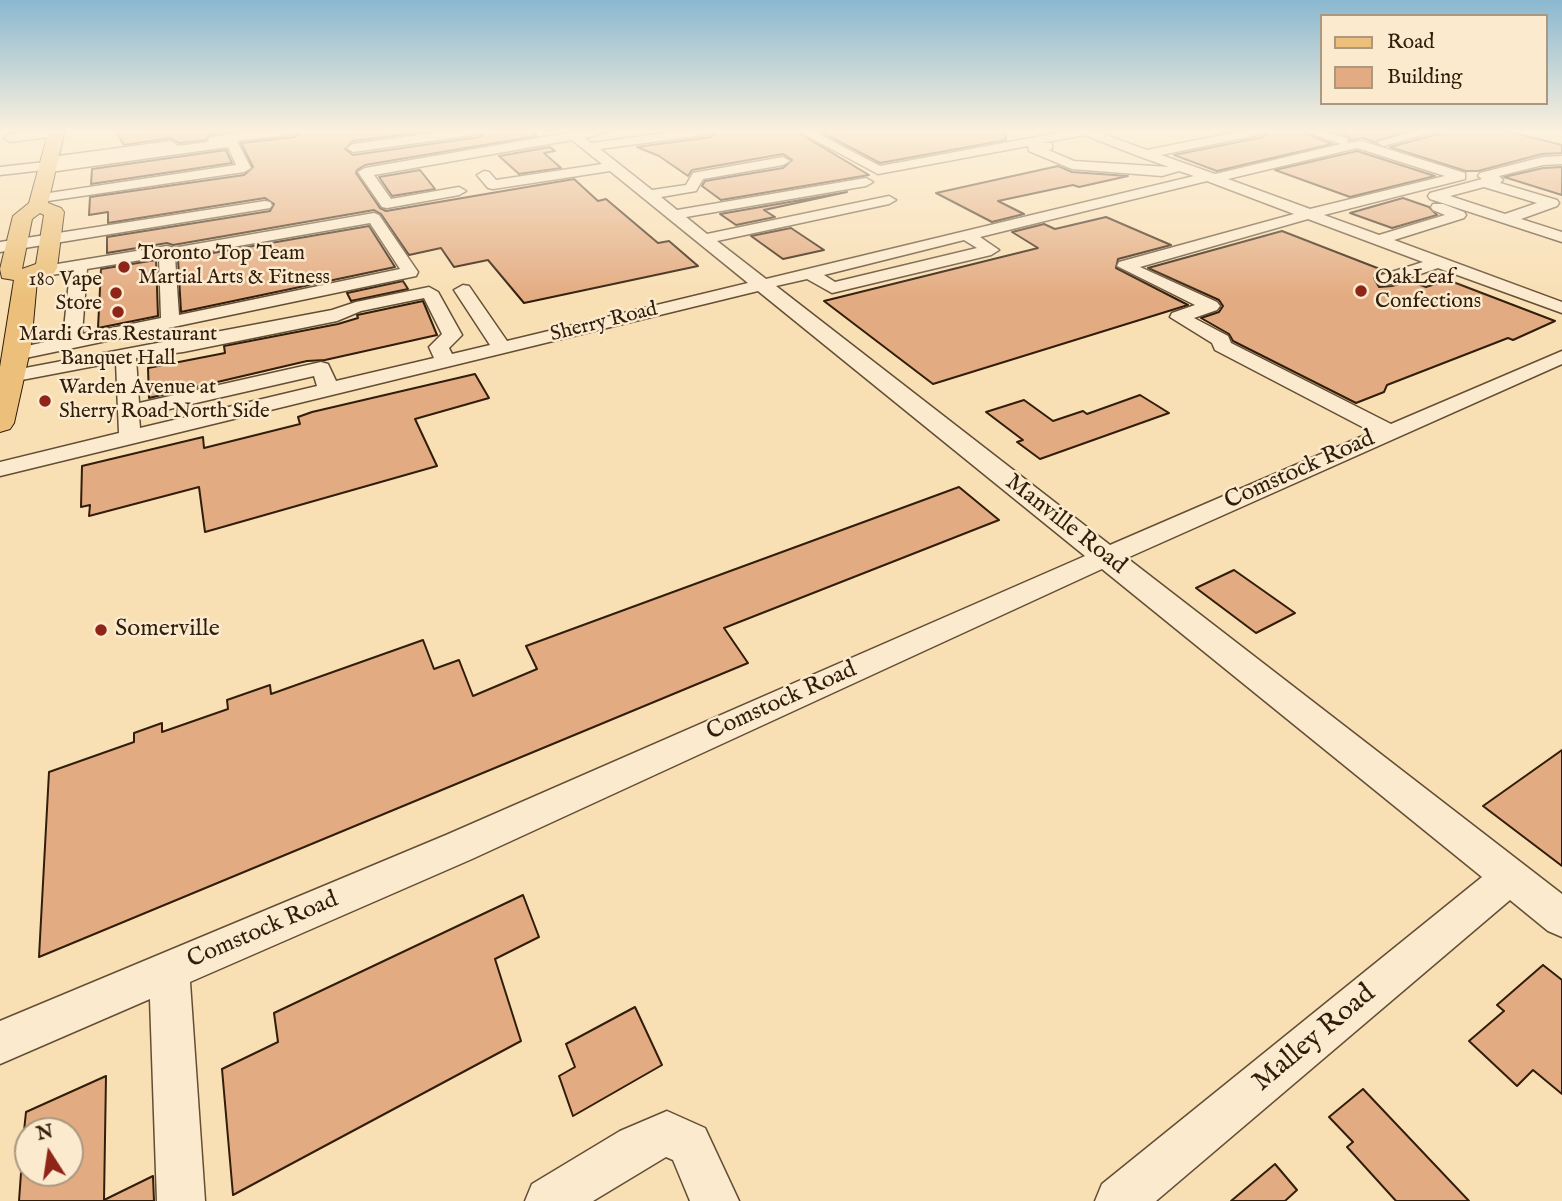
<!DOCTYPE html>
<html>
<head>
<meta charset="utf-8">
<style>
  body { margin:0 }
  #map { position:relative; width:1562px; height:1201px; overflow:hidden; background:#f9dfb4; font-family:"IM FELL English",serif }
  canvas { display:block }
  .legend { position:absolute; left:1320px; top:14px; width:228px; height:91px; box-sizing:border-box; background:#fbeace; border:2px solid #aa9880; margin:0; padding:9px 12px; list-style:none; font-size:21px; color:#311d0b }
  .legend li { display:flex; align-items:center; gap:14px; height:35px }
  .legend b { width:35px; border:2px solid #aa9880 }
  .north { position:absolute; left:14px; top:1117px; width:70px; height:70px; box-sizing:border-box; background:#fbeace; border:2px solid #aa9880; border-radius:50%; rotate:348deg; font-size:19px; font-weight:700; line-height:28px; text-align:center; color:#311d0b }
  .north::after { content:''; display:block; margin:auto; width:24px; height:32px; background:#8f2418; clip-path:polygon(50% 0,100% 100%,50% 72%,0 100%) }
</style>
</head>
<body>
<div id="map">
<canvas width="1562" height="1201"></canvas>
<ul class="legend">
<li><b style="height:9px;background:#ecc07a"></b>Road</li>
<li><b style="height:19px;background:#e3ab81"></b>Building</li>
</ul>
<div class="north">N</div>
</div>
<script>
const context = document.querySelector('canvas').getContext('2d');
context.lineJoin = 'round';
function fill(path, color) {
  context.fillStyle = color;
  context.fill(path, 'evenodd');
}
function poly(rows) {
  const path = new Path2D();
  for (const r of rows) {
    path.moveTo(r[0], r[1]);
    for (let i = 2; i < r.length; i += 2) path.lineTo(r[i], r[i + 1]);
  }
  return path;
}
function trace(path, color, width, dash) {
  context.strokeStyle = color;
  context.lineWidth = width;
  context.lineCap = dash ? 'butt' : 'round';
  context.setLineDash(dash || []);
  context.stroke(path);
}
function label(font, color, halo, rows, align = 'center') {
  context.font = font + ' "IM FELL English",serif';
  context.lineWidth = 5;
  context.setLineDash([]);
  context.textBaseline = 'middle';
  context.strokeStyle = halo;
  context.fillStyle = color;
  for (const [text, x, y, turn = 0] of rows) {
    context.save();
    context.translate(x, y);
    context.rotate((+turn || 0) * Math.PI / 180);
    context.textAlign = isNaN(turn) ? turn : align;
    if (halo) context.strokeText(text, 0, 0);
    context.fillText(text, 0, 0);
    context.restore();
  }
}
const building = poly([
  [115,130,240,130,209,135,206,140,179,143,171,138,124,145,115,130],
  [303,130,439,130,353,141,345,149,353,155,480,137,488,130,530,130,537,136,365,165,357,170,356,173,380,208,386,211,574,179,598,201,606,199,658,243,669,241,698,266,524,303,488,260,454,267,441,248,409,255,381,214,374,210,173,245,167,243,107,253,107,237,270,211,274,204,265,198,108,223,108,212,89,215,90,197,244,175,253,167,241,143,295,137,303,130],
  [719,130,794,130,869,175,721,200,702,186,705,181,783,168,792,160,783,154,692,170,688,176,659,156,637,147,711,137,719,130],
  [838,130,1005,130,1006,140,880,163,821,132,838,130],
  [1270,130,1297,130,1332,144,1217,171,1174,155,1263,137,1270,130],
  [1327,130,1411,130,1375,142,1363,138,1350,140,1348,135,1327,130],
  [1444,130,1502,130,1562,145,1562,153,1542,154,1478,171,1466,171,1390,147,1442,133,1444,130],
  [550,147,555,151,544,153,561,168,519,174,499,156,550,147],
  [226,150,232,163,91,184,92,169,226,150],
  [1357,151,1435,176,1350,197,1275,170,1357,151],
  [1058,166,1072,172,1128,176,1079,187,1073,185,998,201,1024,214,992,222,936,193,1058,166],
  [1562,167,1562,195,1504,177,1543,168,1562,167],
  [420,170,435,189,392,196,379,177,420,170],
  [847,192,764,210,775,217,736,225,720,214,847,192],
  [1403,198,1429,207,1437,215,1392,228,1350,213,1403,198],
  [1106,217,1171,245,1118,259,1116,268,1188,305,933,384,824,301,1038,248,1012,232,1044,224,1055,229,1106,217],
  [369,226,395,267,181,312,178,259,369,226],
  [791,228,824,250,783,259,751,236,791,228],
  [1282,231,1385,271,1374,278,1379,287,1392,286,1409,281,1426,287,1448,280,1555,321,1513,340,1508,338,1387,385,1384,392,1356,403,1233,341,1229,334,1201,318,1219,312,1223,306,1219,300,1148,268,1282,231],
  [156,260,158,316,98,328,101,269,156,260],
  [403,281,408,289,351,301,347,293,403,281],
  [423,301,437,335,325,360,307,361,149,398,148,368,225,353,224,346,338,324,358,318,357,315,362,314,423,301],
  [475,374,489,398,415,419,437,466,205,532,199,487,89,516,90,505,81,507,82,466,203,437,204,448,300,424,298,417,312,412,475,374],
  [1140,395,1169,413,1040,459,1017,442,1023,440,986,412,1024,400,1053,421,1083,411,1087,414,1140,395],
  [959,487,999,520,724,628,748,663,39,957,49,772,134,742,134,733,162,723,162,732,228,709,227,700,270,685,271,694,423,640,434,669,459,660,473,696,537,669,526,646,959,487],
  [1234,570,1295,613,1256,633,1196,588,1234,570],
  [1562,750,1562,866,1483,806,1562,750],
  [523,895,539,937,495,959,521,1041,233,1195,222,1069,278,1042,274,1013,523,895],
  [1543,965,1562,980,1562,1094,1533,1070,1517,1086,1469,1041,1504,1011,1497,1005,1543,965],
  [635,1007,662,1065,573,1116,559,1076,575,1067,566,1044,635,1007],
  [106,1076,104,1200,153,1176,154,1201,19,1201,21,1173,70,1173,70,1131,24,1131,26,1112,106,1076],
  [1363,1089,1469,1201,1396,1201,1347,1147,1353,1142,1329,1117,1363,1089],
  [1275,1164,1297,1190,1285,1201,1231,1201,1275,1164]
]);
fill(building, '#e3ab81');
trace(building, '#311d0b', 2);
const minor = poly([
  [46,130,63,132,57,136,10,142,4,138,10,134,46,130],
  [253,130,301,130,295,134,237,141,251,168,244,172,41,202,36,201,34,198,36,195,236,165,228,147,50,172,44,170,0,175,0,167,45,162,51,157,171,141,178,146,208,142,209,138,253,130],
  [456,130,486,130,480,134,353,152,347,148,353,144,456,130],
  [565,130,615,130,585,138,591,143,687,130,717,130,711,134,600,149,652,190,686,185,693,173,698,172,783,157,790,161,783,165,703,179,696,191,661,197,677,210,866,178,873,182,866,186,686,217,707,234,889,196,896,200,889,204,717,241,766,279,1194,176,1179,171,1162,176,1072,169,1029,151,1028,146,878,174,796,130,811,130,880,166,1073,130,1092,130,1147,150,1246,130,1268,130,1262,134,1161,155,1215,174,1341,144,1300,130,1318,130,1347,138,1348,143,1362,141,1465,173,1465,179,1324,215,1379,235,1445,215,1433,210,1431,207,1433,204,1443,204,1464,212,1466,215,1464,218,1394,240,1562,302,1562,313,1438,268,1391,284,1379,284,1376,280,1379,276,1423,262,1308,219,1140,267,1217,302,1220,306,1217,310,1194,318,1228,336,1231,343,1391,424,1562,351,1562,364,1127,558,1562,894,1562,937,1548,931,1510,900,1156,1201,1095,1201,1102,1184,1482,877,1102,569,472,859,190,982,205,1201,157,1201,150,999,0,1064,0,1021,446,835,1085,556,758,291,0,476,0,462,119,433,116,362,11,382,4,380,1,376,4,372,332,310,356,302,429,287,438,292,462,335,449,348,452,354,490,345,454,290,463,285,469,286,507,341,748,283,610,171,493,189,488,188,477,175,484,171,489,172,496,180,602,164,572,140,374,175,391,199,459,187,466,191,459,195,387,208,382,207,358,172,365,168,567,133,565,130],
  [1084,135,1141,157,1169,167,1074,161,1048,150,1052,149,1052,143,1042,143,1084,135],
  [1357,148,1445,176,1310,209,1228,179,1357,148],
  [1207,181,1294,214,1119,262,1117,266,1195,305,1172,313,1170,317,1212,343,1215,350,1372,432,1110,545,776,286,807,279,832,293,991,255,999,250,980,237,1207,181],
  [964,240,977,248,835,282,824,275,964,240],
  [424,298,442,334,429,347,434,358,336,381,328,364,321,362,139,403,136,358,183,352,337,321,361,311,424,298],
  [314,376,317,386,140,428,139,416,314,376],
  [1420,130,1441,130,1383,146,1377,142,1420,130],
  [1562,156,1562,164,1543,165,1499,176,1503,180,1500,183,1557,200,1559,203,1557,206,1521,219,1562,232,1562,242,1430,199,1428,196,1430,193,1482,179,1478,176,1480,173,1543,157,1562,156],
  [1484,187,1537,203,1505,214,1450,196,1484,187],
  [265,201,270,202,272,205,270,208,0,252,0,242,265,201],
  [374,213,379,215,418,272,416,276,16,360,6,354,9,350,63,338,70,272,33,278,27,277,25,273,27,269,167,246,173,248,374,213],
  [370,223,400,269,179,315,175,257,370,223],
  [159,257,161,318,82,334,87,269,159,257],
  [667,1111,705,1128,739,1201,690,1201,673,1160,666,1157,593,1201,525,1201,532,1184,620,1131,667,1111]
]);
const major = poly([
  [49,130,65,130,48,203,61,208,64,212,57,268,54,273,37,280,31,346,14,423,10,429,0,432,0,367,14,280,2,278,0,269,13,216,29,203,49,130],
  [40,213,44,215,36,264,22,269,32,219,40,213]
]);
trace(minor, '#634e35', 3);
trace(major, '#311d0b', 2);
fill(minor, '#fbeace');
fill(major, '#ecc07a');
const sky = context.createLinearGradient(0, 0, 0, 298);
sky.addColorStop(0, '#8ab8d0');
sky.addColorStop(0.44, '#fcf1dd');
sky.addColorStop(1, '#fcf1dd00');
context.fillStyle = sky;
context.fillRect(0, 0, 1562, 298);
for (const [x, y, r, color] of [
  [124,267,7,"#8f2418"],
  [1361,291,7,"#8f2418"],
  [116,293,7,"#8f2418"],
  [118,312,7,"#8f2418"],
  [45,401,7,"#8f2418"],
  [101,630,7,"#8f2418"]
]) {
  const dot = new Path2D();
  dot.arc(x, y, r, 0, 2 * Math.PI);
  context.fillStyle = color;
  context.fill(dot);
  trace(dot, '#fbeace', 2.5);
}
label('21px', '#311d0b', '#fbeace', [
  ["Toronto Top Team",138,255],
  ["Martial Arts & Fitness",138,279],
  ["OakLeaf",1375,279],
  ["Confections",1375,303],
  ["180 Vape",102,281,"right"],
  ["Store",102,305,"right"],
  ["Mardi Gras Restaurant",118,336,"center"],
  ["Banquet Hall",118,360,"center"],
  ["Warden Avenue at",59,389],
  ["Sherry Road North Side",59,413]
], 'left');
label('21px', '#311d0b', '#fbeace', [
  ["Sherry Road",604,323,-14]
]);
label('24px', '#311d0b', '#fbeace', [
  ["Comstock Road",1300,471,-24],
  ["Manville Road",1065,525,38],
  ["Comstock Road",782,702,-24],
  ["Comstock Road",263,931,-23]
]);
label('24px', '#311d0b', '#fbeace', [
  ["Somerville",115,630]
], 'left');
label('28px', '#311d0b', '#fbeace', [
  ["Malley Road",1315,1039,-40]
]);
</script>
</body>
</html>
